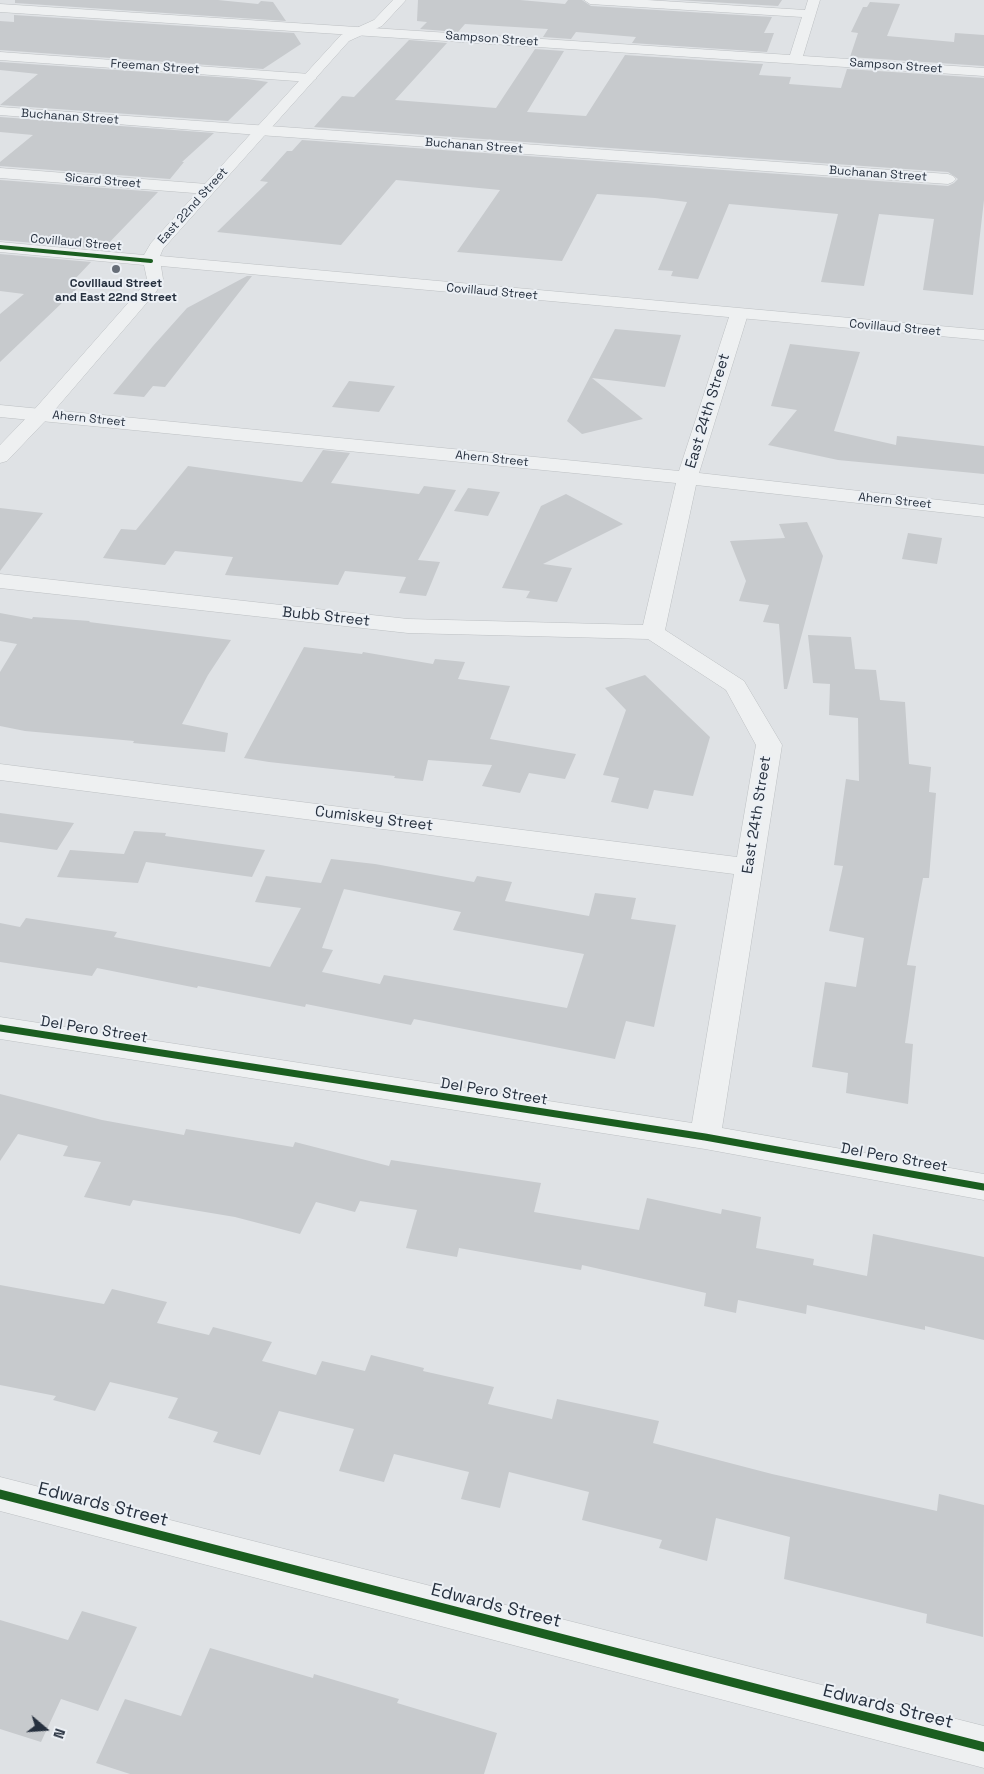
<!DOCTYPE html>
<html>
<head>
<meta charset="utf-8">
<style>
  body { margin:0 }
  #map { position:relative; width:984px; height:1774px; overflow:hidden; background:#dfe2e5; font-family:"Space Grotesk",sans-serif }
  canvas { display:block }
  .north { position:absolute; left:20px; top:1704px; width:50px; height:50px; -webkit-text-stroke:4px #ecf0f5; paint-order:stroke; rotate:108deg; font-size:14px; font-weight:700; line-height:20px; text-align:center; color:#26303e }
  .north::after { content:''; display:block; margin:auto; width:18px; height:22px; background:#26303e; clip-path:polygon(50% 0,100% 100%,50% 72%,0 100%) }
</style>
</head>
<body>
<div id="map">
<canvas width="984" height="1774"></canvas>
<div class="north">N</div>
</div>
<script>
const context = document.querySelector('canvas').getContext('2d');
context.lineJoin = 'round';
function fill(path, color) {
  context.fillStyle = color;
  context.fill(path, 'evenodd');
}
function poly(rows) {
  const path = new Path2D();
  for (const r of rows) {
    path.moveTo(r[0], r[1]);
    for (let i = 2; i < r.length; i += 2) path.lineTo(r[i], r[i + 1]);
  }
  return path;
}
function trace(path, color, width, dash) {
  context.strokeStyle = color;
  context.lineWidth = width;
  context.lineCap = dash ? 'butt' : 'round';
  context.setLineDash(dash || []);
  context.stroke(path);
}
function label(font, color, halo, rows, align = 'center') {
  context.font = font + ' "Space Grotesk",sans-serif';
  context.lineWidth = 4;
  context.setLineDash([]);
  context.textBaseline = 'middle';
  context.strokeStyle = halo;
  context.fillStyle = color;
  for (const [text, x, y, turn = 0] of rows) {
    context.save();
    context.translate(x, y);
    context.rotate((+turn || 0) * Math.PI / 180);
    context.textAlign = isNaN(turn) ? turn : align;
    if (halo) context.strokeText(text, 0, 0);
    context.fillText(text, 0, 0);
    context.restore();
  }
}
fill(poly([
  [15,0,218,0,258,4,261,1,273,2,286,21,15,3],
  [418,0,520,0,565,4,568,0,582,0,591,6,772,17,764,33,774,33,767,52,632,43,636,37,576,32,571,39,543,37,548,29,465,24,458,32,420,29,427,22,417,21],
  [677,0,782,0,778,6],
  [870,2,900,4,887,36,954,42,955,33,984,35,984,66,850,57,858,33,851,32,863,7,867,7],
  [14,15,294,33,301,44,263,69,0,50,0,21,14,22],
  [409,40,447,43,395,100,496,108,535,49,564,51,527,112,586,116,625,55,763,64,759,75,791,77,789,84,841,88,847,69,984,78,984,200,973,295,923,290,934,219,879,214,864,286,821,282,838,214,729,204,698,279,671,276,673,271,658,270,687,202,655,198,597,194,562,261,457,252,500,190,396,180,341,245,217,232,268,182,260,181,287,151,292,151,302,140,948,186,954,183,958,179,948,172,314,127,342,96,354,97],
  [0,62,247,79,268,82,228,121,0,105,38,74,0,70],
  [0,117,214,133,182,162,184,162,170,179,0,166,0,162,33,135,0,132],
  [0,180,158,192,103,249,0,240],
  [0,254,91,262,74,280,85,281,0,362,0,314,24,294,0,291],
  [247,276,252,276,165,387,153,386,144,397,113,394,153,346,187,308],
  [615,329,681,335,665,387,592,378,643,419,582,434,567,421],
  [790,344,860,352,834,431,896,445,897,436,984,446,984,474,838,460,768,445,797,410,771,406],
  [349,381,395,386,379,412,332,407],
  [323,450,350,453,331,483,419,494,424,486,456,490,418,560,440,562,426,596,399,593,406,577,345,571,338,585,225,575,233,557,175,551,165,565,103,558,121,529,136,530,188,466,302,482],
  [468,488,500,492,488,516,454,511],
  [566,494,623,524,543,564,572,568,557,602,526,598,530,591,502,588,541,506],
  [0,508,43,513,0,571],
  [807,522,823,556,787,689,784,689,779,624,763,622,769,605,739,601,746,581,730,541,785,538,779,524],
  [908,533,942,538,937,564,902,559],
  [0,613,32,619,33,617,90,621,89,622,231,640,208,675,182,724,228,733,225,752,133,743,134,741,25,731,0,726,0,672,17,644,0,641],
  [808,635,851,637,855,669,876,670,880,700,905,702,909,764,931,767,929,792,936,793,929,878,923,878,907,965,916,966,905,1043,913,1044,908,1104,846,1093,848,1073,812,1067,825,982,856,987,864,938,829,931,843,866,834,865,846,779,859,781,858,718,829,715,830,684,813,683],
  [304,647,362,654,363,652,433,664,435,659,465,662,458,679,510,686,490,739,576,754,565,779,529,773,520,793,482,786,492,765,428,760,423,781,394,778,395,776,269,762,244,758],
  [645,675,710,737,693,796,654,790,648,809,611,802,619,778,603,775,626,710,605,688],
  [0,813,74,823,57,850,0,842],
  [134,831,166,833,165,836,265,850,252,877,146,862,138,883,57,877,70,850,124,854],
  [331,859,375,864,474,882,477,876,512,882,505,901,589,916,595,893,636,898,631,919,676,925,654,1027,626,1021,615,1059,414,1019,411,1025,306,1004,305,1007,198,986,197,988,97,968,92,976,0,962,0,923,20,927,26,918,117,932,114,937,270,967,301,908,255,902,266,876,321,883],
  [344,889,461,912,453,930,584,954,567,1008,384,975,380,984,322,972,333,950,322,948],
  [0,1094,102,1120,184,1135,186,1129,293,1147,295,1142,389,1166,391,1160,541,1183,534,1212,639,1230,647,1198,721,1214,722,1209,761,1217,756,1248,814,1259,813,1265,867,1276,873,1234,984,1257,984,1340,925,1326,925,1330,807,1305,806,1314,738,1300,736,1313,704,1306,706,1293,582,1265,581,1270,459,1248,457,1257,406,1248,417,1210,360,1201,355,1212,316,1202,300,1234,235,1217,133,1200,130,1206,84,1197,101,1162,63,1156,68,1146,18,1134,0,1161],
  [0,1285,104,1304,112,1289,167,1302,157,1323,209,1335,213,1327,272,1342,262,1361,316,1375,322,1361,365,1371,371,1355,424,1368,423,1371,494,1387,488,1404,552,1419,557,1399,659,1421,653,1443,772,1474,937,1511,939,1494,984,1505,983,1637,926,1623,927,1614,784,1579,790,1537,716,1518,707,1561,659,1548,662,1540,582,1520,589,1492,509,1472,500,1508,461,1499,469,1472,394,1454,384,1482,339,1471,354,1429,279,1411,260,1455,213,1442,218,1432,168,1418,178,1398,110,1382,95,1411,53,1400,56,1396,0,1385],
  [82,1611,137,1627,98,1711,61,1699,41,1742,0,1729,0,1620,68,1640],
  [210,1648,313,1678,314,1674,399,1699,397,1703,497,1733,484,1774,130,1774,96,1763,125,1699,181,1716]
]), '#c7cacd');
const minor = poly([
  [584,0,647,0,805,10,808,0,820,0,803,56,984,68,984,76,0,12,0,4,790,55,802,17,590,4,584,0],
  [0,52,310,74,317,78,310,82,0,60,0,52],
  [0,107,948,174,953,176,956,179,953,182,948,184,259,135,0,115,0,107],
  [0,168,207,184,212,186,215,189,212,192,207,194,0,178,0,168],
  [739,309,745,310,748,314,699,473,984,505,984,517,696,485,665,630,744,681,782,745,722,1128,984,1174,984,1200,705,1149,0,1039,0,1017,692,1123,734,874,0,780,0,764,737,857,756,745,726,690,648,639,408,633,0,588,0,574,408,619,643,625,676,483,0,417,0,405,679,471,730,314,733,310,739,309],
  [0,1477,984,1726,984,1768,0,1511,0,1477]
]);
const tertiary = poly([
  [393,0,406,0,382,26,349,41,163,249,160,256,984,330,984,340,161,266,163,279,156,292,47,419,7,461,0,463,0,445,33,411,143,286,147,279,144,265,0,252,0,242,144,255,151,243,341,35,374,20,393,0]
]);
trace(minor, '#bdc0c3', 1);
trace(tertiary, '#bdc0c3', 1);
fill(minor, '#eef0f1');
fill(tertiary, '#eef0f1');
trace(poly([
  [0,247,151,261]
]), '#1b5e20', 4);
trace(poly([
  [0,1028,705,1137,984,1187]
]), '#1b5e20', 7);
trace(poly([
  [0,1494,984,1747]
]), '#1b5e20', 9);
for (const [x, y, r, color] of [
  [116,269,5,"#676e78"]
]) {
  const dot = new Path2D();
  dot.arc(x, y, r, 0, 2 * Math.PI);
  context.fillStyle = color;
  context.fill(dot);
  trace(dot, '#ecf0f5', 2);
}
label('12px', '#26303e', '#ecf0f5', [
  ["Sampson Street",492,39,4],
  ["Sampson Street",896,66,4],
  ["Freeman Street",155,67,4],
  ["Buchanan Street",70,117,4],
  ["Buchanan Street",474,146,4],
  ["Buchanan Street",878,174,4],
  ["Sicard Street",103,181,5],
  ["East 22nd Street",193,206,-48],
  ["Covillaud Street",76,243,5],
  ["Covillaud Street",492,292,5],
  ["Covillaud Street",895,328,5],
  ["Ahern Street",89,419,6],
  ["Ahern Street",492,459,6],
  ["Ahern Street",895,501,6]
]);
label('bold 12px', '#26303e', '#ecf0f5', [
  ["Covillaud Street",116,284],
  ["and East 22nd Street",116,298]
]);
label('15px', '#26303e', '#ecf0f5', [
  ["East 24th Street",708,411,-73],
  ["Bubb Street",326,617,6],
  ["East 24th Street",757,815,-81],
  ["Cumiskey Street",374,819,7],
  ["Del Pero Street",94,1030,9],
  ["Del Pero Street",494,1092,9],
  ["Del Pero Street",894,1158,10]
]);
label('18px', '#26303e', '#ecf0f5', [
  ["Edwards Street",103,1505,14],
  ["Edwards Street",496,1606,14],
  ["Edwards Street",888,1707,14]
]);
</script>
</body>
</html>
